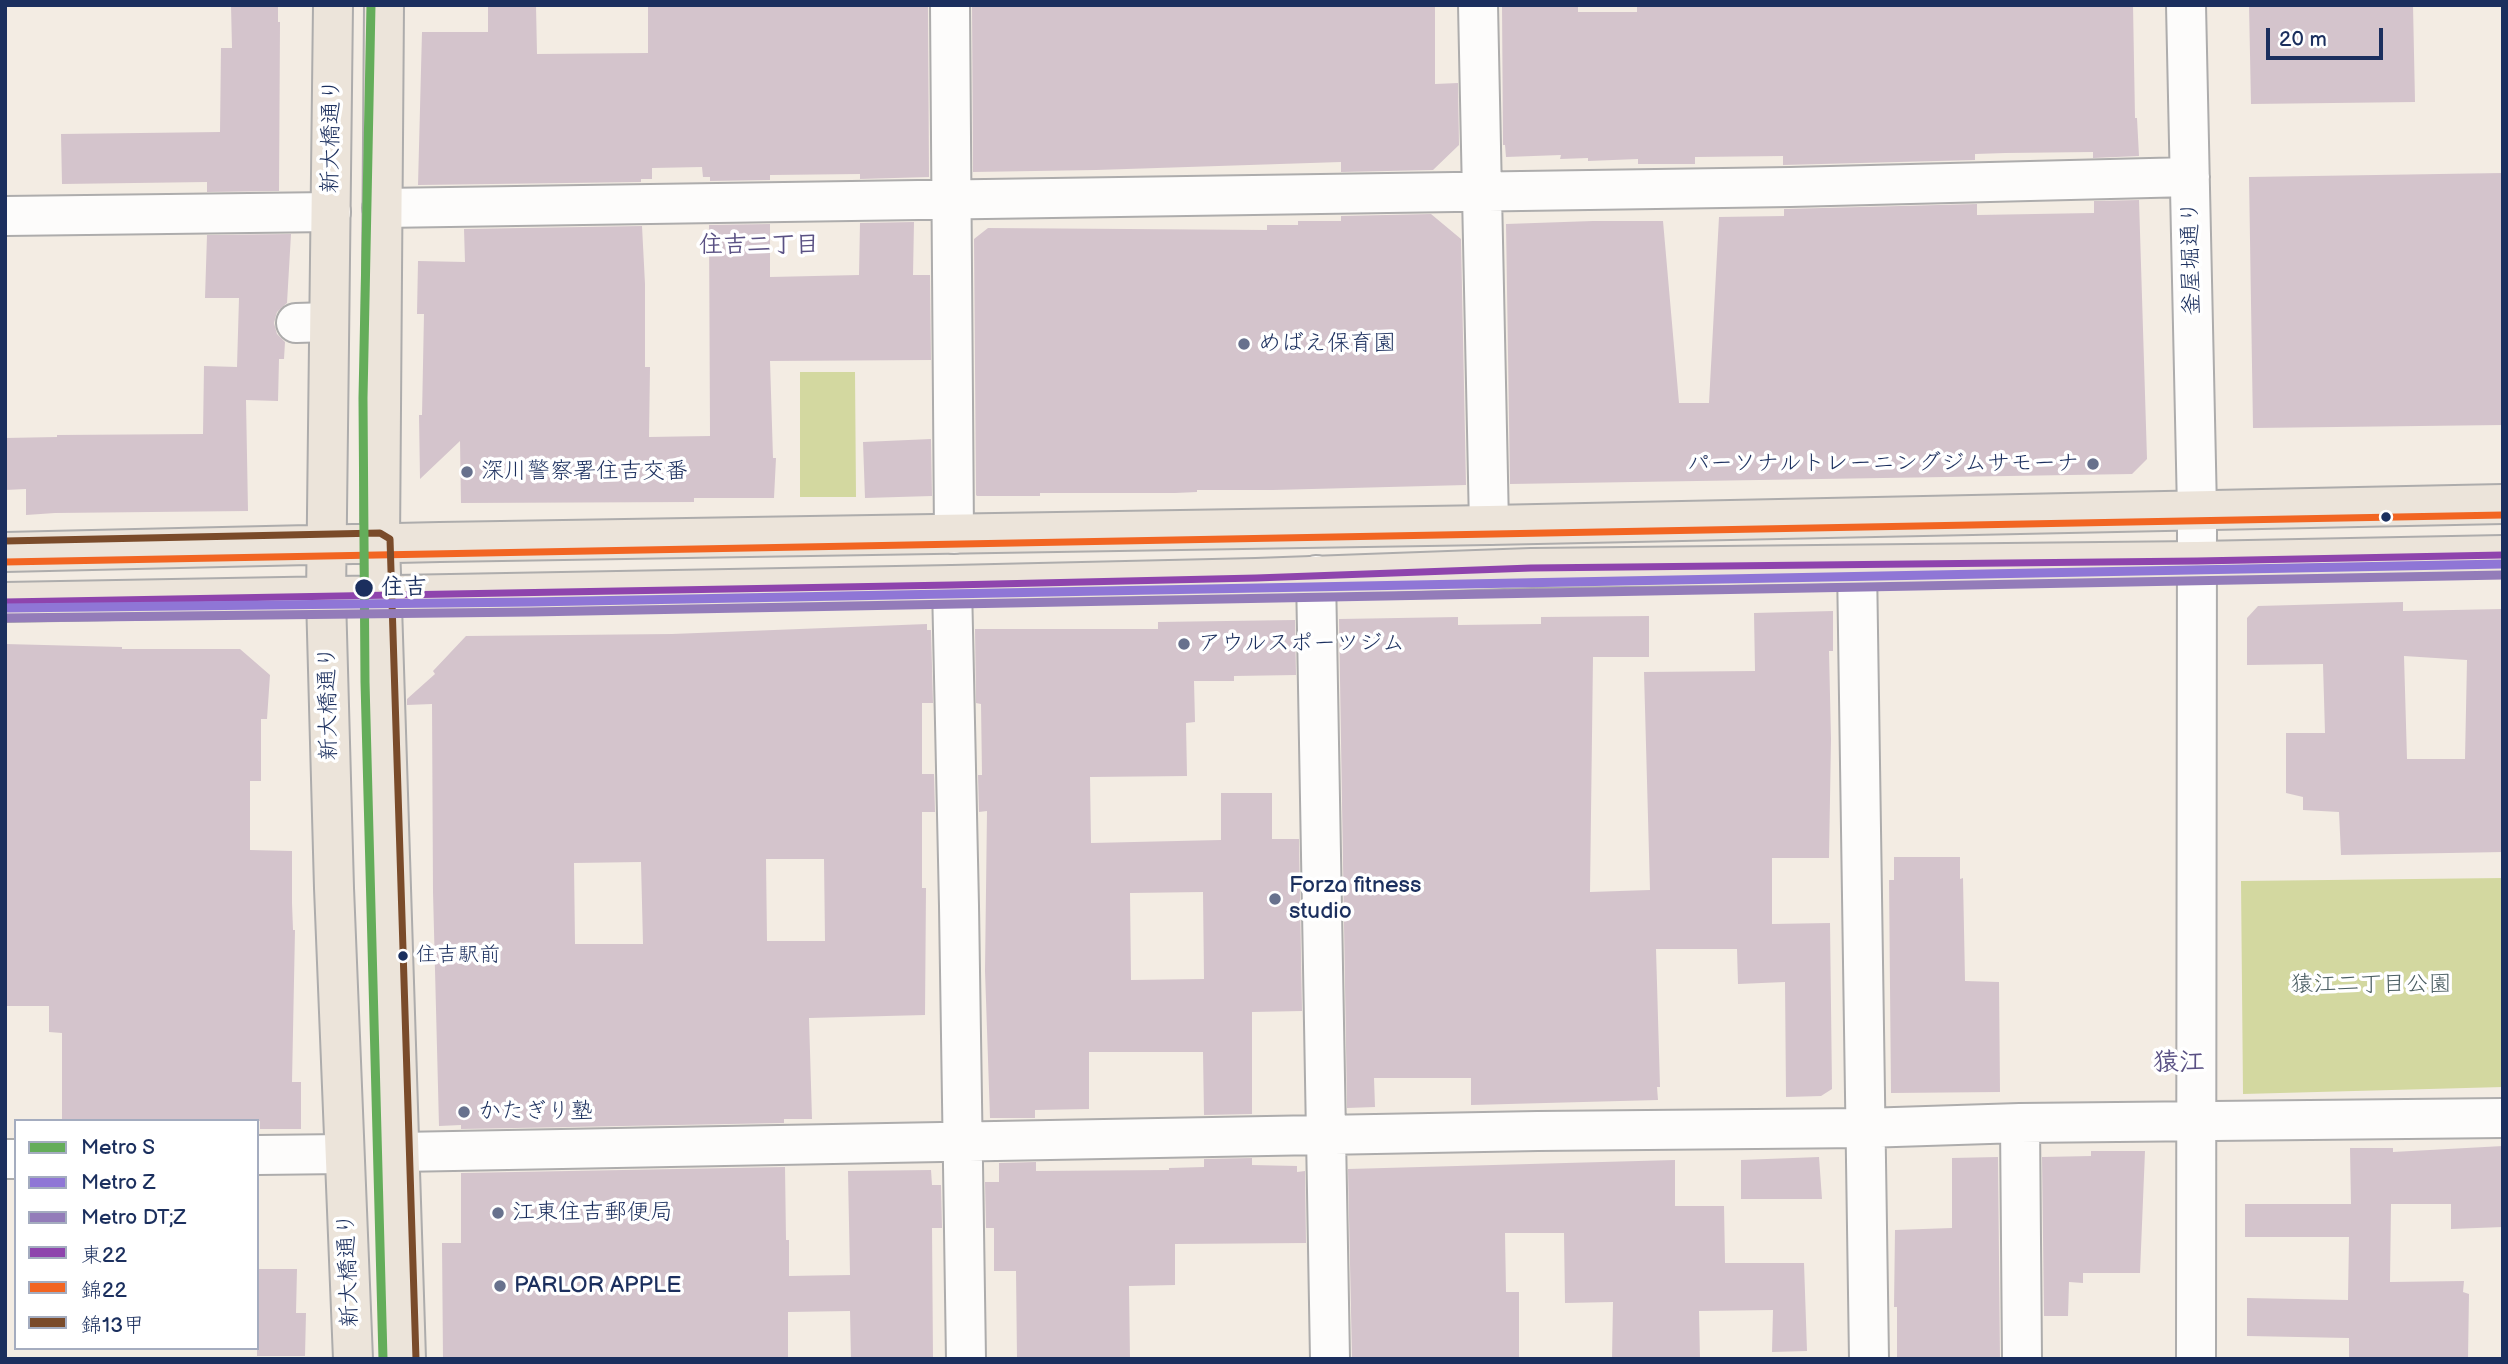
<!DOCTYPE html>
<html>
<head>
<meta charset="utf-8">
<style>
  body { margin:0 }
  #map { position:relative; width:2508px; height:1364px; overflow:hidden; background:#f3ece3; font-family:"Balsamiq Sans","Klee One",sans-serif }
  canvas { display:block }
  .frame { position:absolute; inset:0; border:7px solid #1b2f5e; pointer-events:none }
  .legend { position:absolute; left:14px; top:1119px; width:245px; height:231px; box-sizing:border-box; background:#fff; border:2px solid #a4acbf; margin:0; padding:9px 12px; list-style:none; font-size:21px; color:#1b2f5e }
  .legend li { display:flex; align-items:center; gap:14px; height:35px }
  .legend b { width:35px; border:2px solid #a4acbf }
  .scale { position:absolute; left:2266px; top:28px; width:117px; height:32px; box-sizing:border-box; border:4px solid #1b2f5e; border-top:0; padding-left:9px; font-size:21px; line-height:24px; white-space:nowrap; color:#1b2f5e; -webkit-text-stroke:5px #fff; paint-order:stroke }
</style>
</head>
<body>
<div id="map">
<canvas width="2508" height="1364"></canvas>
<div class="frame"></div>
<ul class="legend">
<li><b style="height:9px;background:#64ad5a"></b>Metro S</li>
<li><b style="height:9px;background:#8f76d6"></b>Metro Z</li>
<li><b style="height:9px;background:#937cb9"></b>Metro DT;Z</li>
<li><b style="height:9px;background:#8e44ad"></b>東22</li>
<li><b style="height:9px;background:#f26522"></b>錦22</li>
<li><b style="height:9px;background:#7a4b2a"></b>錦13甲</li>
</ul>
<div class="scale">20 m</div>
</div>
<script>
const context = document.querySelector('canvas').getContext('2d');
context.lineJoin = 'round';
function fill(path, color) {
  context.fillStyle = color;
  context.fill(path, 'evenodd');
}
function poly(rows) {
  const path = new Path2D();
  for (const r of rows) {
    path.moveTo(r[0], r[1]);
    for (let i = 2; i < r.length; i += 2) path.lineTo(r[i], r[i + 1]);
  }
  return path;
}
function trace(path, color, width, dash) {
  context.strokeStyle = color;
  context.lineWidth = width;
  context.lineCap = dash ? 'butt' : 'round';
  context.setLineDash(dash || []);
  context.stroke(path);
}
function label(font, color, halo, rows, align = 'center') {
  context.font = font + ' "Balsamiq Sans","Klee One",sans-serif';
  context.lineWidth = 7;
  context.setLineDash([]);
  context.textBaseline = 'middle';
  context.strokeStyle = halo;
  context.fillStyle = color;
  for (const [text, x, y, turn = 0] of rows) {
    context.save();
    context.translate(x, y);
    context.rotate((+turn || 0) * Math.PI / 180);
    context.textAlign = isNaN(turn) ? turn : align;
    if (halo) context.strokeText(text, 0, 0);
    context.fillText(text, 0, 0);
    context.restore();
  }
}
fill(poly([
  [800,372,855,372,856,497,800,497],
  [2503,878,2503,1087,2243,1094,2241,881]
]), '#d3d8a0');
fill(poly([
  [231,5,278,5,278,22,280,22,279,191,207,192,207,182,62,184,61,134,220,132,221,48,232,48],
  [536,5,537,54,648,53,648,5,928,5,929,177,860,179,860,174,770,175,770,180,710,181,710,177,703,177,702,167,652,168,652,179,641,179,641,182,418,185,422,32,488,32,488,6],
  [972,5,1435,5,1435,84,1458,83,1459,145,1433,170,1341,172,1341,162,1096,170,973,172],
  [1502,5,1578,5,1578,12,1637,12,1637,5,2133,5,2135,118,2137,118,2139,156,2093,158,2093,152,2005,153,1975,154,1975,160,1783,165,1783,156,1695,157,1695,164,1638,164,1638,159,1588,161,1588,158,1560,159,1561,155,1506,157,1505,145,1503,145],
  [2249,5,2413,5,2415,102,2251,104],
  [2503,173,2503,425,2253,428,2249,177],
  [2139,200,2147,459,2132,474,1510,484,1506,224,1593,221,1663,221,1679,403,1709,403,1719,217,1784,216,1784,209,1977,204,1977,215,2094,213,2094,201],
  [1431,214,1461,239,1466,485,1273,490,1197,490,1197,492,1175,493,1040,493,1040,496,977,496,976,495,974,239,988,228,1267,230,1267,225,1298,225,1298,221,1341,221,1341,216],
  [914,222,913,275,930,275,931,360,770,361,773,458,776,458,774,498,694,498,694,502,461,503,460,441,420,479,419,415,422,415,424,314,417,314,418,261,465,262,464,229,642,226,645,284,645,367,650,367,649,437,710,436,709,225,770,224,770,277,859,275,860,223],
  [291,234,287,303,277,312,274,323,277,334,285,342,284,359,279,359,278,401,246,400,248,511,55,513,26,515,26,489,5,490,5,438,57,437,57,435,203,434,204,366,237,367,239,298,205,298,207,235],
  [931,439,932,496,865,498,863,442],
  [2403,602,2403,611,2503,609,2503,852,2341,855,2339,812,2303,810,2303,797,2286,793,2286,733,2325,733,2323,664,2247,665,2247,618,2258,606],
  [2404,656,2467,660,2465,759,2407,759],
  [1833,611,1833,651,1829,651,1831,739,1829,858,1772,858,1772,924,1830,923,1832,1089,1821,1096,1786,1097,1785,982,1738,984,1737,949,1656,949,1660,1087,1657,1087,1658,1100,1471,1105,1471,1078,1374,1078,1375,1107,1347,1108,1339,619,1458,617,1458,625,1541,624,1541,617,1649,616,1649,657,1593,657,1590,892,1650,890,1644,672,1755,671,1754,613],
  [1295,620,1296,675,1234,676,1234,681,1194,681,1195,722,1186,723,1187,776,1090,777,1091,843,1221,840,1221,793,1272,793,1272,839,1299,839,1302,1011,1252,1012,1252,1114,1204,1115,1203,1052,1089,1052,1089,1109,1035,1110,1035,1118,990,1118,985,971,987,811,979,812,978,775,982,775,981,704,976,703,975,629,1158,629,1158,622],
  [1203,892,1204,979,1131,980,1130,893],
  [927,624,927,630,931,630,933,703,922,703,922,774,934,774,935,812,922,812,922,888,926,888,925,1015,809,1018,812,1119,784,1119,784,1123,461,1129,461,1125,439,1126,433,892,432,704,407,705,407,699,435,674,433,671,466,636,672,634],
  [766,859,824,859,825,941,767,941],
  [641,862,643,944,575,944,574,863],
  [5,644,122,647,122,649,240,649,270,675,267,719,261,719,261,781,250,781,250,850,292,851,292,903,293,930,295,930,292,1082,301,1082,301,1129,260,1129,260,1121,62,1121,62,1033,49,1032,49,1006,5,1006],
  [1894,857,1960,857,1960,879,1963,878,1965,981,1999,982,2000,1092,1891,1093,1889,880,1894,880],
  [2503,1146,2503,1227,2451,1229,2451,1204,2391,1204,2390,1282,2464,1281,2463,1292,2469,1294,2468,1359,2349,1359,2349,1338,2247,1336,2247,1298,2348,1300,2349,1237,2245,1237,2245,1204,2351,1204,2350,1148,2393,1148,2393,1152],
  [2091,1151,2145,1151,2140,1273,2083,1273,2083,1283,2069,1282,2068,1316,2044,1316,2042,1157,2091,1156],
  [1819,1157,1822,1199,1741,1199,1741,1160],
  [1998,1157,2000,1359,1897,1359,1897,1307,1894,1307,1895,1230,1952,1228,1952,1158],
  [1252,1158,1252,1165,1297,1166,1297,1172,1305,1171,1306,1243,1175,1244,1175,1285,1129,1286,1130,1359,1017,1359,1016,1271,994,1271,994,1228,986,1228,985,1182,999,1182,999,1163,1036,1162,1036,1171,1169,1170,1169,1168,1204,1167,1204,1159],
  [1675,1160,1675,1206,1724,1206,1725,1263,1804,1263,1807,1351,1772,1352,1773,1310,1699,1311,1700,1359,1612,1359,1613,1302,1565,1303,1564,1233,1505,1233,1506,1292,1519,1292,1519,1359,1352,1359,1348,1169],
  [785,1167,786,1240,789,1240,789,1276,850,1275,848,1171,931,1170,932,1185,941,1185,942,1228,932,1228,933,1359,851,1359,850,1311,788,1312,788,1357,443,1359,442,1243,461,1243,461,1173],
  [257,1269,297,1269,296,1313,306,1313,305,1356,257,1356]
]), '#d4c4cc');
const minor = poly([
  [950,5,954,534],
  [1478,5,1489,525],
  [2186,5,2197,510,2196,1359],
  [382,208,1790,187,2190,177],
  [5,216,331,212],
  [296,323,329,322],
  [1857,565,1869,1359],
  [1316,575,1330,1359],
  [952,585,959,906,966,1359],
  [2020,1123,2022,1359],
  [399,1152,1538,1131,1864,1128,2020,1123,2503,1118],
  [257,1155,344,1154],
  [5,1159,16,1159]
]);
const major = poly([
  [333,5,326,597,334,888,353,1359],
  [384,5,380,543,406,1359],
  [5,552,440,542,1489,525,2503,504],
  [5,602,952,585,1256,578,1531,568,2197,561,2503,555]
]);
trace(minor, '#adacac', 42);
trace(major, '#adacac', 42);
trace(minor, '#fdfcfb', 38);
trace(major, '#ece4da', 38);
trace(poly([
  [5,602,952,585,1256,578,1531,568,2197,561,2503,555]
]), '#8e44ad', 7);
trace(poly([
  [5,562,2503,515]
]), '#f26522', 7);
trace(poly([
  [5,541,380,533,390,539,416,1359]
]), '#7a4b2a', 7);
trace(poly([
  [371,5,363,398,365,682,383,1359]
]), '#64ad5a', 9);
trace(poly([
  [5,608,531,602,2503,564]
]), '#8f76d6', 9);
trace(poly([
  [5,618,531,612,2503,575]
]), '#937cb9', 9);
for (const [x, y, r, color] of [
  [1244,344,7,"#67718d"],
  [2093,464,7,"#67718d"],
  [467,472,7,"#67718d"],
  [2386,517,6,"#1b2f5e"],
  [364,588,10,"#1b2f5e"],
  [1184,644,7,"#67718d"],
  [1275,899,7,"#67718d"],
  [403,956,6,"#1b2f5e"],
  [464,1112,7,"#67718d"],
  [498,1213,7,"#67718d"],
  [500,1286,7,"#67718d"]
]) {
  const dot = new Path2D();
  dot.arc(x, y, r, 0, 2 * Math.PI);
  context.fillStyle = color;
  context.fill(dot);
  trace(dot, '#fff', 2.5);
}
label('21px', '#1b2f5e', '#fff', [
  ["住吉駅前",416,956]
], 'left');
label('23px', '#1b2f5e', '#fff', [
  ["新大橋通り",332,136,-89],
  ["釜屋堀通り",2192,258,-91],
  ["新大橋通り",329,703,-91],
  ["新大橋通り",349,1270,-92]
]);
label('23px', '#1b2f5e', '#fff', [
  ["めばえ保育園",1258,344],
  ["パーソナルトレーニングジムサモーナ",2079,464,"right"],
  ["深川警察署住吉交番",481,472],
  ["アウルスポーツジム",1198,644],
  ["Forza fitness",1289,886],
  ["studio",1289,912],
  ["かたぎり塾",478,1112],
  ["江東住吉郵便局",512,1213],
  ["PARLOR APPLE",514,1286]
], 'left');
label('bold 23px', '#1b2f5e', '#fff', [
  ["住吉",381,588]
], 'left');
label('23px', '#4a5d62', '#fff', [
  ["猿江二丁目公園",2371,985]
]);
label('bold 24px', '#5a5184', '#fff', [
  ["住吉二丁目",759,246]
]);
label('bold 26px', '#5a5184', '#fff', [
  ["猿江",2179,1063]
]);
</script>
</body>
</html>
